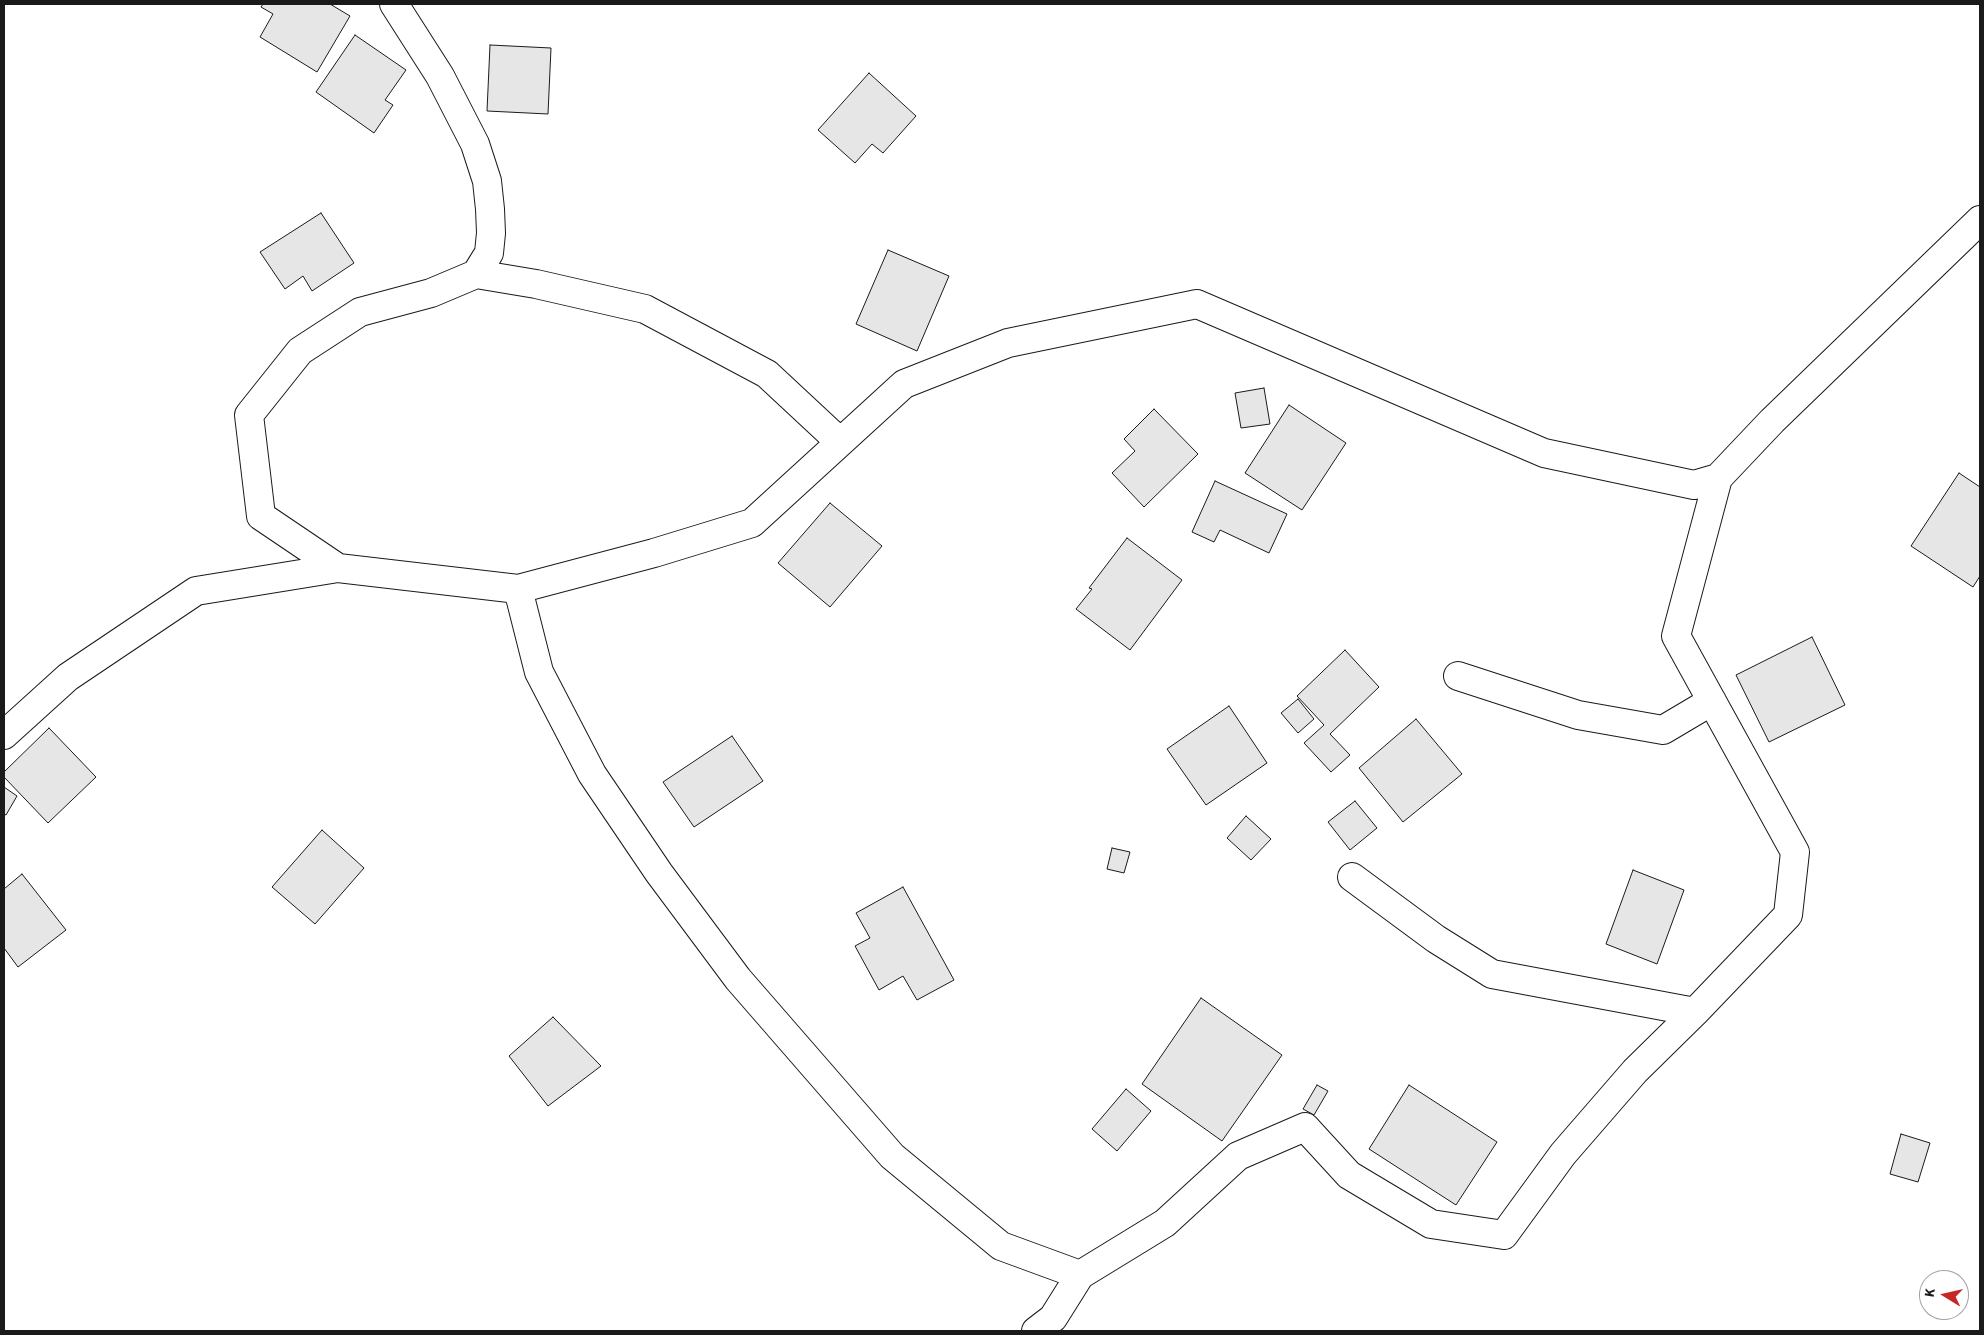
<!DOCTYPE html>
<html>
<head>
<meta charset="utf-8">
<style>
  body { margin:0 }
  #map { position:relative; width:1984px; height:1335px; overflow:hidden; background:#fff; font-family:"Source Sans 3",sans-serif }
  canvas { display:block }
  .frame { position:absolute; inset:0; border:5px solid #1a1a1a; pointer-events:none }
  .north { position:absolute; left:1919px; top:1270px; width:50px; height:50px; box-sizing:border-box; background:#fff; border:1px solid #a3a3a3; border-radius:50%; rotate:279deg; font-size:14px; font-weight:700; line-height:20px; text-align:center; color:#1a1a1a }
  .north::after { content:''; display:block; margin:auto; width:18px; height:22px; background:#c62828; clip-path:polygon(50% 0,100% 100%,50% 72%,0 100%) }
</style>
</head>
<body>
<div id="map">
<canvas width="1984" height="1335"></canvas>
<div class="frame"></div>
<div class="north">K</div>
</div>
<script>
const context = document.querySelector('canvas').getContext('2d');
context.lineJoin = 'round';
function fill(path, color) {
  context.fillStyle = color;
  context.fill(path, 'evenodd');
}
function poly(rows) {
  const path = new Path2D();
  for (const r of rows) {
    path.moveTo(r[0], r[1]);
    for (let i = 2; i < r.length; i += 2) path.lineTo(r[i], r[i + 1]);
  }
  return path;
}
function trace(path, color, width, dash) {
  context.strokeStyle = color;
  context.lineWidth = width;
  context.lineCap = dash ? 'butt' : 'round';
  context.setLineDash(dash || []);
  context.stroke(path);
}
const building = poly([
  [263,4,330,4,350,16,317,72,260,37,273,14,261,7,263,4],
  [355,35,406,70,385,100,393,105,374,133,316,92,355,35],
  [490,45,551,48,548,114,487,111,490,45],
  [869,73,916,116,883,153,872,144,855,163,818,130,869,73],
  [321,213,354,263,312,291,303,276,285,289,260,252,321,213],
  [888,250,949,276,917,351,856,324,888,250],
  [1264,388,1270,424,1241,428,1235,393,1264,388],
  [1289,405,1346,443,1302,510,1245,473,1289,405],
  [1154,409,1198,454,1144,507,1112,473,1135,451,1124,439,1154,409],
  [1959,473,1980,487,1980,576,1973,587,1911,546,1959,473],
  [1215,481,1287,514,1269,553,1220,530,1214,542,1192,532,1215,481],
  [830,503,882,546,830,607,778,563,830,503],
  [1127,538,1182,580,1130,650,1076,609,1092,589,1089,588,1127,538],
  [1812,637,1845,705,1769,742,1736,675,1812,637],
  [1345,650,1379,687,1330,734,1350,755,1331,772,1304,743,1324,725,1297,696,1345,650],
  [1298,699,1314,719,1298,733,1281,713,1298,699],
  [1229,706,1267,763,1206,805,1167,749,1229,706],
  [1416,719,1462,774,1403,822,1359,768,1416,719],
  [49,728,96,777,48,823,4,777,4,772,49,728],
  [732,736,763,781,694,827,663,782,732,736],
  [4,787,17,796,6,815,4,814,4,787],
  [1355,801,1377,828,1350,850,1328,822,1355,801],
  [1246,816,1271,839,1251,860,1227,838,1246,816],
  [322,830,364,868,315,924,272,887,322,830],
  [1112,848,1130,852,1124,873,1107,869,1112,848],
  [1633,870,1684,890,1657,964,1606,944,1633,870],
  [22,874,66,930,18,967,4,948,4,889,22,874],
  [903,887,954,980,917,1000,903,976,879,990,855,946,870,938,856,913,903,887],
  [1201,998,1282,1055,1222,1141,1142,1084,1201,998],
  [553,1017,601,1066,548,1106,509,1056,553,1017],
  [1317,1085,1328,1091,1314,1115,1303,1109,1317,1085],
  [1409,1085,1497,1142,1456,1205,1369,1149,1409,1085],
  [1126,1089,1151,1111,1117,1151,1092,1129,1126,1089],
  [1901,1134,1930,1143,1918,1182,1890,1174,1901,1134]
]);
fill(building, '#e6e6e6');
trace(building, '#1a1a1a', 1);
const minor = poly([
  [476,274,536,284,645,309,767,374,840,442],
  [338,568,261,516,249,415,300,351,360,312,431,293,476,274,489,253,491,233,490,209,487,181,475,144,440,76,394,4],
  [518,589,539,672,592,774,659,873,738,979,892,1156,1001,1246,1080,1275,1053,1318,1036,1331],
  [1458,676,1578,715,1663,730,1712,701],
  [4,735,68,677,196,591,338,568,518,589,654,553,752,523,904,384,1008,343,1197,304,1544,453,1694,485,1718,478,1772,421,1980,220],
  [1352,877,1436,939,1492,974,1695,1012],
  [1080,1275,1165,1223,1238,1156,1305,1127,1349,1175,1431,1224,1504,1235,1563,1154,1635,1071,1695,1012,1788,915,1795,852,1676,636,1718,478]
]);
trace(minor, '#1a1a1a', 30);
trace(minor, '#fff', 28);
</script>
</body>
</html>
